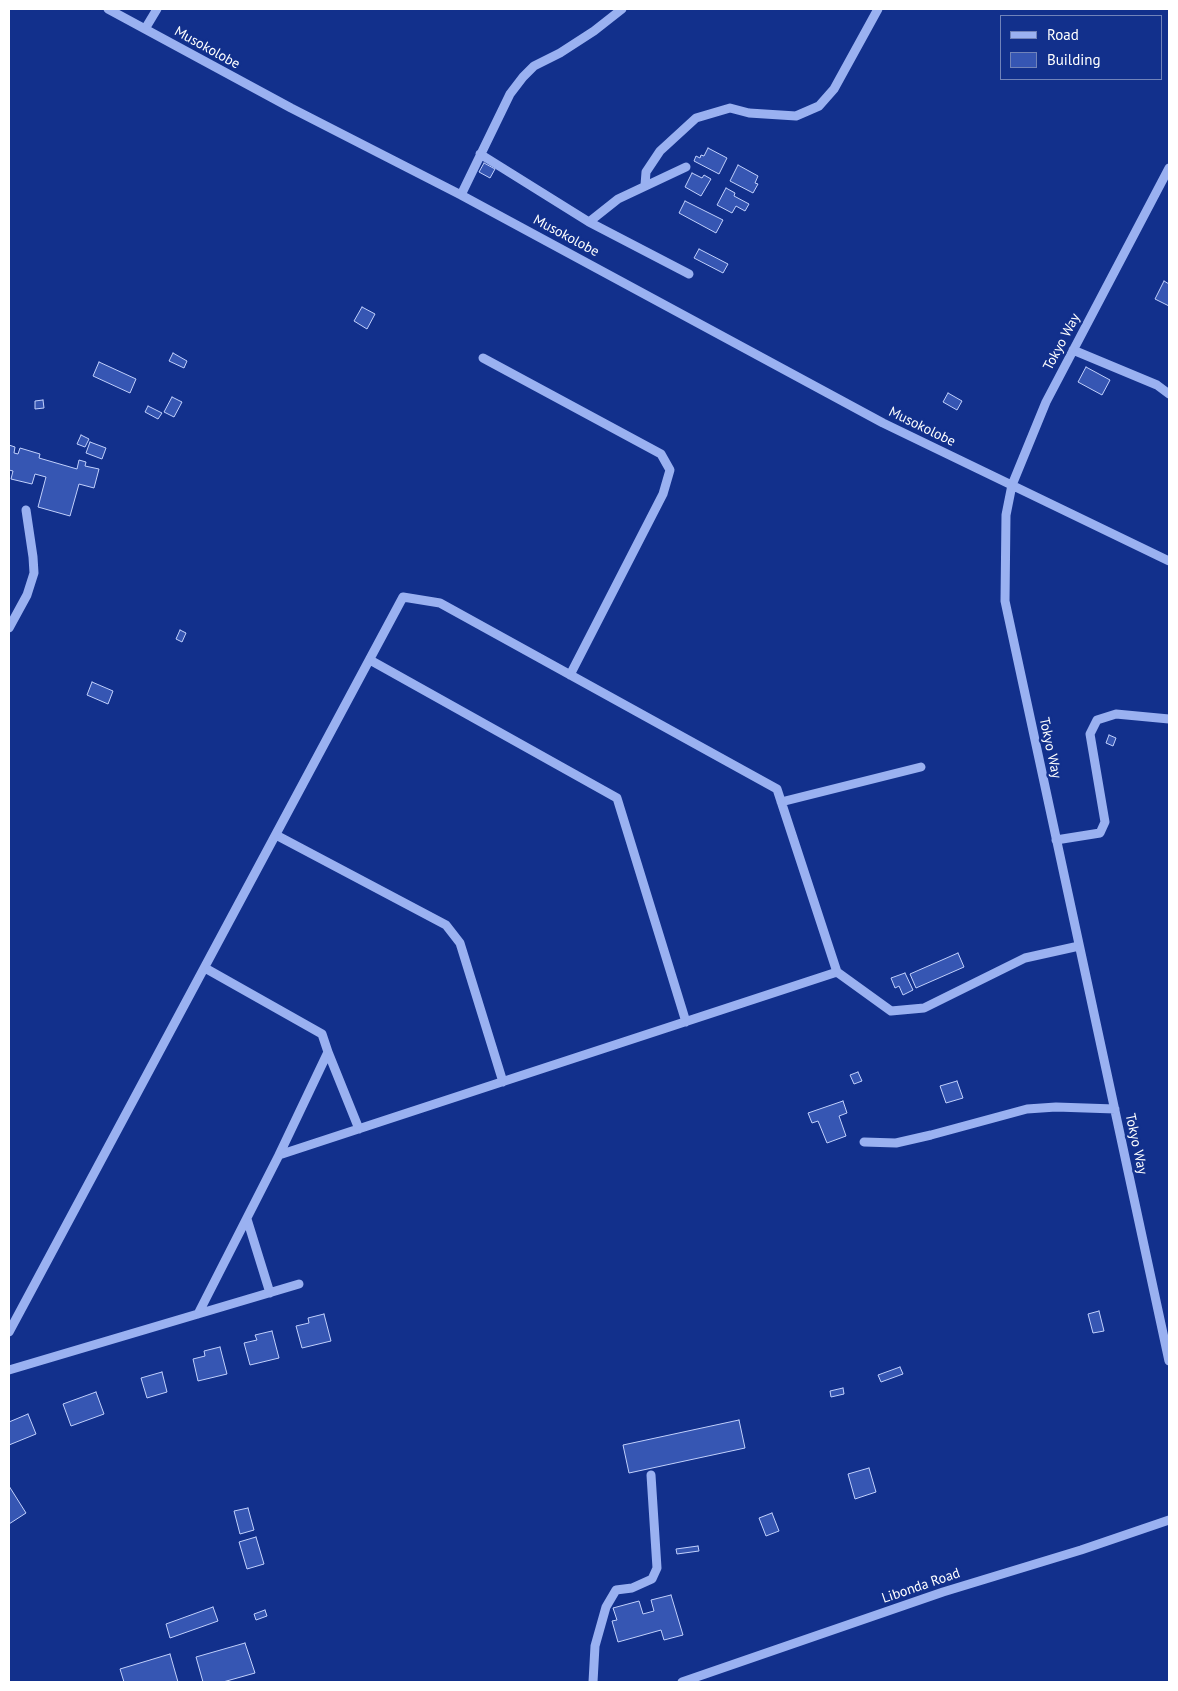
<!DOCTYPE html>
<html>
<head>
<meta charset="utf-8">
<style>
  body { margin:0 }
  #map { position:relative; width:1178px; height:1691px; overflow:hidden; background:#12308c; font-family:"PT Sans",sans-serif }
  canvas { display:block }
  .frame { position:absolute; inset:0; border:10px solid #fff; pointer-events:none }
  .legend { position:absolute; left:1000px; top:15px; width:162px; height:65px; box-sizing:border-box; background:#12308c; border:1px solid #7183ba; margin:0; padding:6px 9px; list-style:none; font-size:15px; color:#fff }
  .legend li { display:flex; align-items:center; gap:10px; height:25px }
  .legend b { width:25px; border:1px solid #7183ba }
</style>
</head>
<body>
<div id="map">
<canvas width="1178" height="1691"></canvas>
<div class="frame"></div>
<ul class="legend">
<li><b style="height:6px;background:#9ab1f1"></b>Road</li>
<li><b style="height:14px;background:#3656b3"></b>Building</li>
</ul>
</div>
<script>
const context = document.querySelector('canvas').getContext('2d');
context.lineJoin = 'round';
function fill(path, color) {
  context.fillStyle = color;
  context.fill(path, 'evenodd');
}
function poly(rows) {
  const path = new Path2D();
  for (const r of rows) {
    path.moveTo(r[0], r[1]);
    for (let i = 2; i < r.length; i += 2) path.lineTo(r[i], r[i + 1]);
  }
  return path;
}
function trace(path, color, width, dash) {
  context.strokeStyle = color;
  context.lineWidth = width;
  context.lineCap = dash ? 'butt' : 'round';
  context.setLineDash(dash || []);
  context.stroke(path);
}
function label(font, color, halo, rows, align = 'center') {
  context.font = font + ' "PT Sans",sans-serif';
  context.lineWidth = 5;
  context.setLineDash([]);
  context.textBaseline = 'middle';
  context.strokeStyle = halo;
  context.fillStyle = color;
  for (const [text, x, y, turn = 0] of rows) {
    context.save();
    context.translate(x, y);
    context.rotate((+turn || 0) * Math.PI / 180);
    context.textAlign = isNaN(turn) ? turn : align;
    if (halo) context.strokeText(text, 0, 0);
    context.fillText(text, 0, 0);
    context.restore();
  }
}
const building = poly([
  [708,148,727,158,719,174,694,161,696,156,700,158,701,155,704,156,708,148],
  [484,163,495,169,490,178,479,172,484,163],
  [738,165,758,176,755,183,758,184,753,193,730,181,738,165],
  [692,173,702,178,704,175,711,179,701,196,685,187,692,173],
  [726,188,735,193,734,196,749,204,745,211,736,206,732,213,717,205,726,188],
  [685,201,723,220,716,233,679,213,685,201],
  [699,249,728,264,723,273,694,258,699,249],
  [1164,281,1169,284,1169,306,1155,299,1164,281],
  [362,307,375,314,367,329,354,321,362,307],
  [173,353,187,361,184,368,169,361,173,353],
  [99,362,136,379,130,393,93,376,99,362],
  [1086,367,1110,380,1102,395,1078,382,1086,367],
  [948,393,962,401,957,410,943,402,948,393],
  [172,397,182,402,174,417,164,412,172,397],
  [43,400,44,408,35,409,35,401,43,400],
  [148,406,162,413,158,419,145,412,148,406],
  [81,435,89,439,85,447,77,444,81,435],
  [90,442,106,448,102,459,86,453,90,442],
  [9,445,15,447,14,453,18,454,20,448,40,454,39,458,77,469,79,460,86,462,85,466,99,469,94,488,79,484,70,516,38,507,46,477,35,474,32,484,11,479,13,471,9,470,9,445],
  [180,630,186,633,182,642,176,639,180,630],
  [92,682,113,691,108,704,87,695,92,682],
  [1109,735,1116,738,1113,746,1106,743,1109,735],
  [958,953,964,967,916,988,910,974,958,953],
  [905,973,913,990,903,995,899,986,895,988,891,978,905,973],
  [858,1072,862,1081,854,1084,850,1075,858,1072],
  [957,1081,963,1098,946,1103,940,1086,957,1081],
  [843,1101,847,1113,839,1116,846,1136,827,1143,818,1121,812,1123,808,1113,843,1101],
  [1099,1311,1104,1331,1093,1333,1088,1314,1099,1311],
  [324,1314,331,1341,302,1348,296,1326,309,1323,308,1318,324,1314],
  [272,1331,279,1358,250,1365,244,1343,257,1340,255,1335,272,1331],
  [220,1347,227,1374,198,1381,193,1359,205,1356,204,1351,220,1347],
  [900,1367,903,1374,881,1382,878,1375,900,1367],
  [162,1372,167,1392,147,1398,141,1378,162,1372],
  [843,1388,844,1394,831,1397,830,1391,843,1388],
  [96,1392,104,1414,71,1426,63,1404,96,1392],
  [28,1414,36,1434,9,1445,9,1422,28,1414],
  [739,1420,745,1448,629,1473,623,1445,739,1420],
  [869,1468,876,1492,855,1499,848,1474,869,1468],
  [9,1486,26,1513,9,1524,9,1486],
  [248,1508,254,1530,240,1534,234,1511,248,1508],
  [772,1513,779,1531,766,1536,759,1518,772,1513],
  [256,1537,264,1564,247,1569,239,1542,256,1537],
  [698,1546,699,1551,677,1554,676,1549,698,1546],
  [671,1595,683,1635,664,1640,661,1630,618,1642,612,1621,617,1620,613,1608,639,1601,643,1614,654,1611,651,1600,671,1595],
  [213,1607,218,1621,170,1638,166,1624,213,1607],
  [265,1610,267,1616,256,1620,254,1614,265,1610],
  [245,1643,255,1673,223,1682,203,1682,196,1657,245,1643],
  [170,1654,178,1682,124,1682,120,1669,170,1654]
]);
fill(building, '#3656b3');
trace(building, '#c1d0fc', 1);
trace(poly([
  [108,9,291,108,461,195,883,423,1169,561],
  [145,29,157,9],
  [480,154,589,222,689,274],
  [1169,168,1046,402,1012,485,1006,515,1005,601,1169,1361],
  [645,185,646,172,660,151,696,118,730,108,749,113,796,116,819,106,834,89,878,9],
  [461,195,510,94,523,77,534,66,560,53,594,31,622,9],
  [589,222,618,199,686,167],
  [1073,350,1157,385,1169,394],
  [483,358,661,454,670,470,663,494,570,675],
  [9,628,27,595,34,573,33,557,26,510],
  [370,660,617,798,686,1022],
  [781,802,921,767],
  [276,835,446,925,460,943,503,1082],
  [1056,840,1100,833,1105,822,1090,734,1097,720,1116,714,1169,719],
  [205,968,322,1034,328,1052,279,1155],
  [837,972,891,1011,924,1008,1025,958,1079,946],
  [328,1052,359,1129],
  [864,1142,896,1143,931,1135,1027,1109,1056,1107,1115,1109],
  [247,1219,270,1293],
  [9,1332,403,597,440,603,777,789,837,972,279,1155,198,1314],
  [9,1370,299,1284],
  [593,1682,595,1646,606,1607,616,1590,632,1588,652,1579,657,1568,651,1475],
  [682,1682,943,1592,1081,1550,1169,1520]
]), '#9ab1f1', 9);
label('14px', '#fff', '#12308c', [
  ["Musokolobe",207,48,29],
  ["Musokolobe",566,236,28],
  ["Tokyo Way",1062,342,-62],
  ["Musokolobe",922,427,26],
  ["Tokyo Way",1050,748,78],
  ["Tokyo Way",1136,1144,78],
  ["Libonda Road",921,1586,-19]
]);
</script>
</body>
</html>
